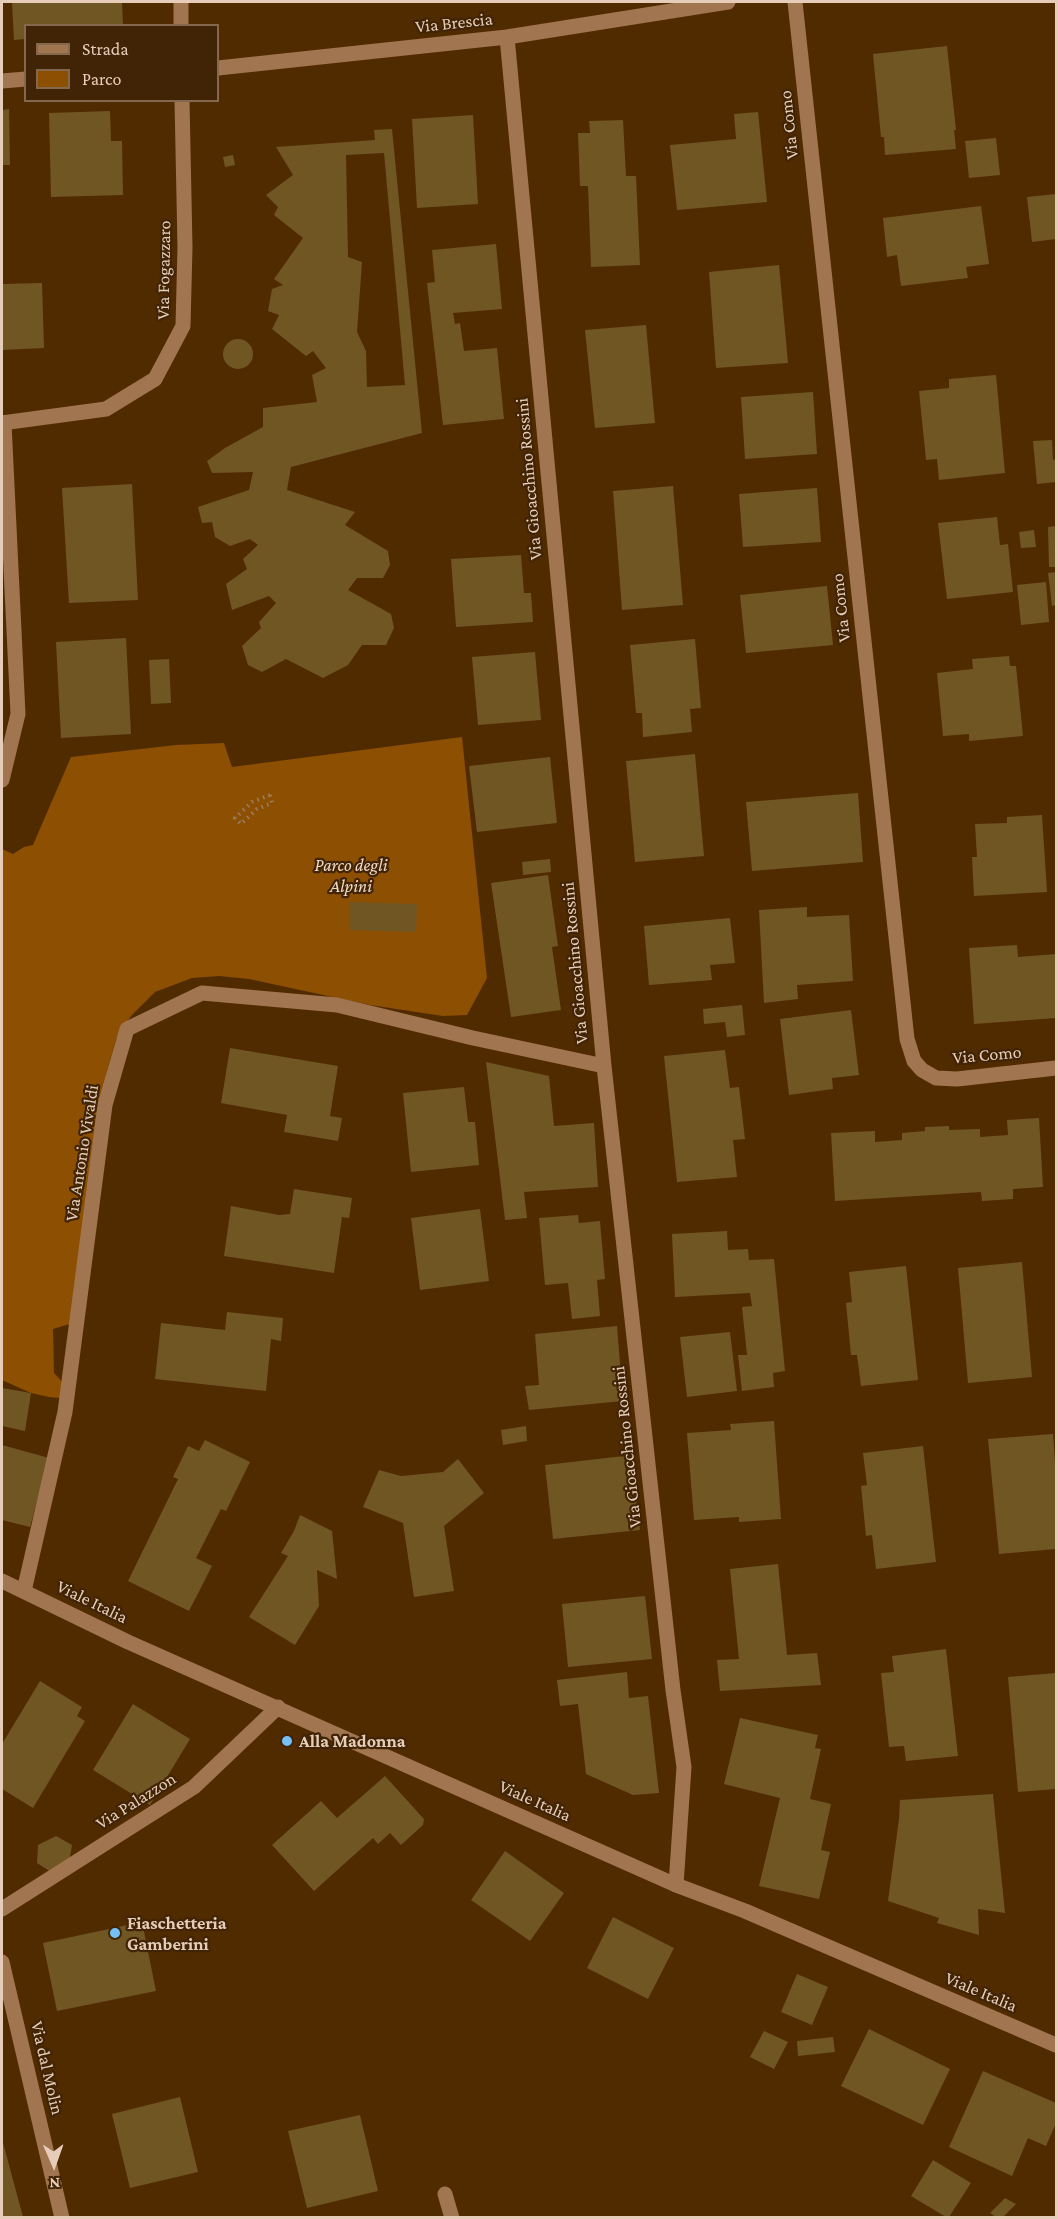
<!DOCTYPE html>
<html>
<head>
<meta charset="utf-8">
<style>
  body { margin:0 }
  #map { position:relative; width:1058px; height:2219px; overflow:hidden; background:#512b00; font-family:"Crimson Pro",serif }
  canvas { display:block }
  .frame { position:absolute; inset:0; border:3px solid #e5cdb9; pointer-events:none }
  .legend { position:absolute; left:24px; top:24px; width:195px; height:78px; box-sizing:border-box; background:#412405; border:2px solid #83684d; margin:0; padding:8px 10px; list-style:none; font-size:18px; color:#e5cdb9 }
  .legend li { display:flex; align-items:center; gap:12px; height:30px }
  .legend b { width:30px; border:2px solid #83684d }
  .north { position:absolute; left:24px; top:2135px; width:60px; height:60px; -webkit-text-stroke:4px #412405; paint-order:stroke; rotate:178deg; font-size:16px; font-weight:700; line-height:24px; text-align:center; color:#e5cdb9 }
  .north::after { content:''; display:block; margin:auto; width:21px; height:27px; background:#e5cdb9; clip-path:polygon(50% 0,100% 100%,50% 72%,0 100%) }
</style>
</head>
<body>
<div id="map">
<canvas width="1058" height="2219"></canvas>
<div class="frame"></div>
<ul class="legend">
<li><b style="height:8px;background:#a1754f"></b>Strada</li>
<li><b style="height:16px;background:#8d4f01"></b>Parco</li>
</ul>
<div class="north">N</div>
</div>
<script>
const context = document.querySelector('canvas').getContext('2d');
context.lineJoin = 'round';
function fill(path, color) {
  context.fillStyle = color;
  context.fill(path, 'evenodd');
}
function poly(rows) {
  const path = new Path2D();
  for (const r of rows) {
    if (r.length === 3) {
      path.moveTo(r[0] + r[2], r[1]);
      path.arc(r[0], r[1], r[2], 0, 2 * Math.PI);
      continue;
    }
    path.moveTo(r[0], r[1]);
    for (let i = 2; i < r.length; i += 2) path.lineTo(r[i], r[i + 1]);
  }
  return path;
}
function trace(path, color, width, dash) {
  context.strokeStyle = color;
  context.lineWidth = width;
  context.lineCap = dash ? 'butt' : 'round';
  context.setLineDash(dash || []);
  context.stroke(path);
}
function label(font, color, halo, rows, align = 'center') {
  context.font = font + ' "Crimson Pro",serif';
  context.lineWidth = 4.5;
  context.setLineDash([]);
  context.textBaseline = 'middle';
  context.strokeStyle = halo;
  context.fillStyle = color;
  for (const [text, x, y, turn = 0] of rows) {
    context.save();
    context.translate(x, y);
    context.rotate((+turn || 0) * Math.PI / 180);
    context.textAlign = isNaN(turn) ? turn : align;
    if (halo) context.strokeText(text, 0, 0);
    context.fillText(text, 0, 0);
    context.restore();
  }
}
fill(poly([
  [462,737,487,978,467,1015,443,1016,370,1005,249,979,219,976,192,978,155,992,131,1016,116,1039,107,1071,76,1322,53,1329,54,1373,67,1387,60,1398,49,1397,31,1393,2,1380,2,849,13,854,24,847,33,845,71,757,176,745,224,743,232,767]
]), '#8d4f01');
fill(poly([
  [12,2,122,2,123,26,26,26,26,39,14,40],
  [947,46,956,130,954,130,956,149,885,155,884,137,881,137,873,54],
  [9,109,10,165,2,165,2,110],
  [110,111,111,141,122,141,123,195,51,197,49,113],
  [758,112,767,202,677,210,670,145,736,139,734,114],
  [473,115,478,204,417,208,412,119],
  [623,120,626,176,636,176,640,265,591,267,588,186,580,186,578,133,590,133,589,121],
  [392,129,422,433,291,467,287,490,355,512,345,525,388,551,390,565,383,578,357,578,348,590,391,614,394,628,386,645,362,645,348,665,323,678,286,659,262,672,248,665,242,646,261,628,259,622,276,603,269,596,232,610,226,584,247,569,243,559,258,545,250,539,230,546,215,537,212,522,202,523,198,507,249,490,253,472,212,473,207,461,225,448,263,427,263,408,317,402,312,375,326,368,313,351,306,356,272,329,279,315,268,311,272,289,283,285,274,279,303,238,274,215,278,207,266,195,293,175,276,147,375,140,374,130],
  [384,153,405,385,367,387,366,351,357,332,362,262,348,257,346,155],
  [996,138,1000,175,969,178,965,141],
  [233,155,235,165,225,167,223,157],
  [1056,194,1056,239,1032,242,1027,197],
  [981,206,989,264,966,267,968,278,901,286,897,255,887,257,883,218],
  [496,244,502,309,453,313,455,324,460,323,464,351,497,348,504,419,443,425,427,283,435,282,432,250],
  [779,265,788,363,716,368,709,272],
  [42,283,44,348,2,350,2,284],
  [646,325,655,423,595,428,585,330],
  [238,354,15],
  [996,375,1005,473,939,480,937,459,926,460,919,391,949,388,949,379],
  [813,392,817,454,745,459,741,397],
  [1052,440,1053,460,1056,459,1056,482,1037,484,1033,441],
  [132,484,138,600,69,603,62,488],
  [673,486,683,605,622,610,613,491],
  [817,488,821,542,743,547,739,494],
  [997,517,1000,545,1008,544,1013,592,947,599,938,523],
  [1056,526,1056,567,1049,567,1048,527],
  [1034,530,1036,547,1021,548,1019,532],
  [521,555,524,593,531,593,533,622,456,627,451,559],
  [1056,572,1056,605,1052,606,1048,573],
  [1046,582,1049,622,1021,625,1017,585],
  [827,586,833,645,746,653,740,595],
  [126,638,131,734,61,738,56,642],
  [695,639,701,708,690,709,692,732,643,737,642,713,636,713,630,645],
  [535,652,541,720,478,725,472,657],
  [1009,656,1010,666,1016,666,1023,736,969,741,969,734,943,736,937,673,973,669,972,659],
  [169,659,171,703,151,704,149,660],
  [695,754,704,856,635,862,626,761],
  [550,757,557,823,477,832,469,766],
  [858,793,863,862,752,871,746,802],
  [1042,815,1047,892,974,896,972,857,977,857,975,824,1007,823,1007,817],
  [550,859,551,872,523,875,522,862],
  [548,875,558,946,552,947,561,1010,511,1017,491,883],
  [349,902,417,904,416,932,349,930],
  [807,907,807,917,849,915,853,981,797,985,798,999,764,1003,759,910],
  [730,918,735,963,710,965,712,980,649,985,644,926],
  [1017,945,1018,957,1056,954,1056,1018,974,1024,969,948],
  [742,1005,745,1035,727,1037,725,1022,704,1024,703,1009],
  [851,1010,859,1075,832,1078,833,1089,789,1095,780,1019],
  [230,1048,338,1066,330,1116,342,1118,338,1141,284,1132,287,1115,221,1103],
  [725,1050,730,1088,739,1087,745,1139,733,1140,737,1177,677,1182,664,1056],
  [486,1062,549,1076,554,1126,594,1123,598,1187,524,1192,527,1218,505,1220],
  [464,1087,468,1122,475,1122,479,1165,411,1172,403,1093],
  [1039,1118,1043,1187,1013,1189,1013,1199,982,1201,981,1192,835,1201,831,1133,875,1131,875,1142,902,1140,902,1133,925,1131,925,1127,949,1126,949,1130,980,1129,980,1137,1008,1135,1007,1120],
  [294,1189,352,1198,349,1218,342,1217,334,1273,224,1256,231,1206,279,1215,290,1214],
  [480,1209,489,1281,420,1290,411,1218],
  [578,1215,579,1223,600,1221,605,1279,597,1280,600,1316,572,1319,568,1283,545,1285,539,1218],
  [727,1231,728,1250,748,1249,749,1260,774,1259,785,1371,773,1373,774,1387,742,1391,738,1355,747,1355,742,1307,752,1306,750,1293,675,1297,672,1234],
  [1022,1262,1032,1377,968,1383,958,1268],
  [906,1266,918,1380,861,1386,857,1355,851,1355,846,1303,852,1302,849,1272],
  [227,1312,283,1318,281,1341,271,1339,266,1391,155,1379,161,1323,225,1330],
  [617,1326,623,1401,529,1410,525,1386,539,1385,535,1334],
  [730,1332,737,1391,687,1397,680,1337],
  [2,1388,31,1393,25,1431,2,1426],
  [774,1421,781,1519,739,1522,739,1517,694,1520,687,1433,731,1430,730,1424],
  [526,1426,527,1441,503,1445,501,1430],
  [1053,1434,1056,1478,1056,1549,999,1554,988,1439],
  [205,1440,250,1462,226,1511,221,1509,196,1558,212,1566,189,1611,128,1581,178,1479,173,1477,188,1446,199,1451],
  [2,1445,49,1458,30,1527,2,1520],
  [923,1446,936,1562,876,1569,872,1535,866,1536,861,1486,867,1485,863,1453],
  [624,1456,627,1480,634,1480,640,1530,553,1539,545,1465],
  [458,1459,484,1493,444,1526,454,1591,414,1597,403,1523,363,1507,379,1470,401,1476,443,1472],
  [300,1515,332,1531,337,1579,317,1570,319,1606,295,1645,249,1617,288,1556,281,1553,294,1531],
  [778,1564,787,1655,817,1653,821,1685,720,1691,717,1660,739,1659,730,1569],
  [645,1596,652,1659,568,1667,562,1604],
  [946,1649,958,1756,906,1761,904,1746,889,1747,881,1673,894,1672,892,1656],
  [627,1672,629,1698,648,1696,659,1793,633,1795,586,1774,578,1704,560,1706,557,1680],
  [1056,1673,1056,1789,1018,1792,1008,1677],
  [40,1681,82,1707,77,1716,85,1721,33,1808,2,1789,2,1744],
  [133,1704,190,1739,150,1805,93,1770],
  [740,1718,818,1735,815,1748,821,1749,810,1799,831,1804,821,1850,830,1852,819,1899,759,1886,780,1798,724,1784],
  [385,1776,424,1819,423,1825,401,1845,390,1833,378,1844,373,1838,314,1891,272,1845,321,1801,337,1818],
  [993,1794,1005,1913,978,1909,979,1935,937,1923,939,1918,888,1901,899,1819,900,1800],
  [56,1836,72,1845,69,1863,51,1872,37,1863,38,1845],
  [505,1851,564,1893,530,1941,471,1900],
  [613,1917,674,1948,648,1999,587,1968],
  [142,1922,156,1991,57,2011,43,1943],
  [797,1974,828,1987,812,2025,781,2012],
  [869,2029,950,2069,923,2125,841,2086],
  [764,2031,788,2042,774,2069,750,2057],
  [833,2037,835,2052,798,2056,797,2041],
  [983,2071,1056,2103,1056,2123,1046,2146,1028,2138,1012,2176,949,2147],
  [180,2097,198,2172,130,2188,112,2114],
  [360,2115,378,2191,307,2208,288,2131],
  [2,2139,23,2217,2,2217],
  [933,2160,971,2183,949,2217,946,2217,911,2196],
  [1005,2198,1016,2204,1003,2217,996,2217,990,2213]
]), '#705623');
trace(poly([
  [270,795,272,803,257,809,241,824,235,818,252,802,270,795]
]), '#9d7e5f', 4, [1.5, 4.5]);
trace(poly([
  [181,2,181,26],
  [795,2,907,1039,914,1061,922,1070,936,1078,957,1079,1056,1068],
  [507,37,604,1066,673,1690,684,1767,676,1885],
  [218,68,507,37,728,2],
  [2,81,26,79],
  [2,423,106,409,155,379,183,326,185,247,182,100],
  [2,780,18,714,4,423],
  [24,1591,65,1412,105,1105,127,1029,202,993,337,1005,473,1038,604,1066],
  [2,1909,194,1787,278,1707],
  [2,1962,62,2218],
  [445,2194,452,2218]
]), '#a1754f', 15);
trace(poly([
  [2,1581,128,1642,676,1885,745,1911,1056,2045]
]), '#a1754f', 15);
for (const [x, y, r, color] of [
  [287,1741,6,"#75c0f6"],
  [115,1933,6,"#75c0f6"]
]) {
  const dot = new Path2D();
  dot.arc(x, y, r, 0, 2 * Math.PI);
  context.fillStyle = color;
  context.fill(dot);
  trace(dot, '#412405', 2);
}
label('18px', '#e5cdb9', '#412405', [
  ["Via Brescia",454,23,-6],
  ["Via Como",789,125,-96],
  ["Via Fogazzaro",164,270,-89],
  ["Via Gioacchino Rossini",529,479,-95],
  ["Via Como",841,608,-96],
  ["Via Gioacchino Rossini",575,963,-95],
  ["Via Como",987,1055,-5],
  ["Via Antonio Vivaldi",82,1153,-81],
  ["Via Gioacchino Rossini",627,1447,-96],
  ["Viale Italia",92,1602,26],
  ["Via Palazzon",136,1801,-32],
  ["Viale Italia",535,1801,24],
  ["Viale Italia",981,1992,23],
  ["Via dal Molin",47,2068,77]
]);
label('italic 18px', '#f1d9c6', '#412405', [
  ["Parco degli",351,865],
  ["Alpini",351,886]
]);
label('bold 18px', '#e5cdb9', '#412405', [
  ["Alla Madonna",299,1741],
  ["Fiaschetteria",127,1923],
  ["Gamberini",127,1944]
], 'left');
</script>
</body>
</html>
